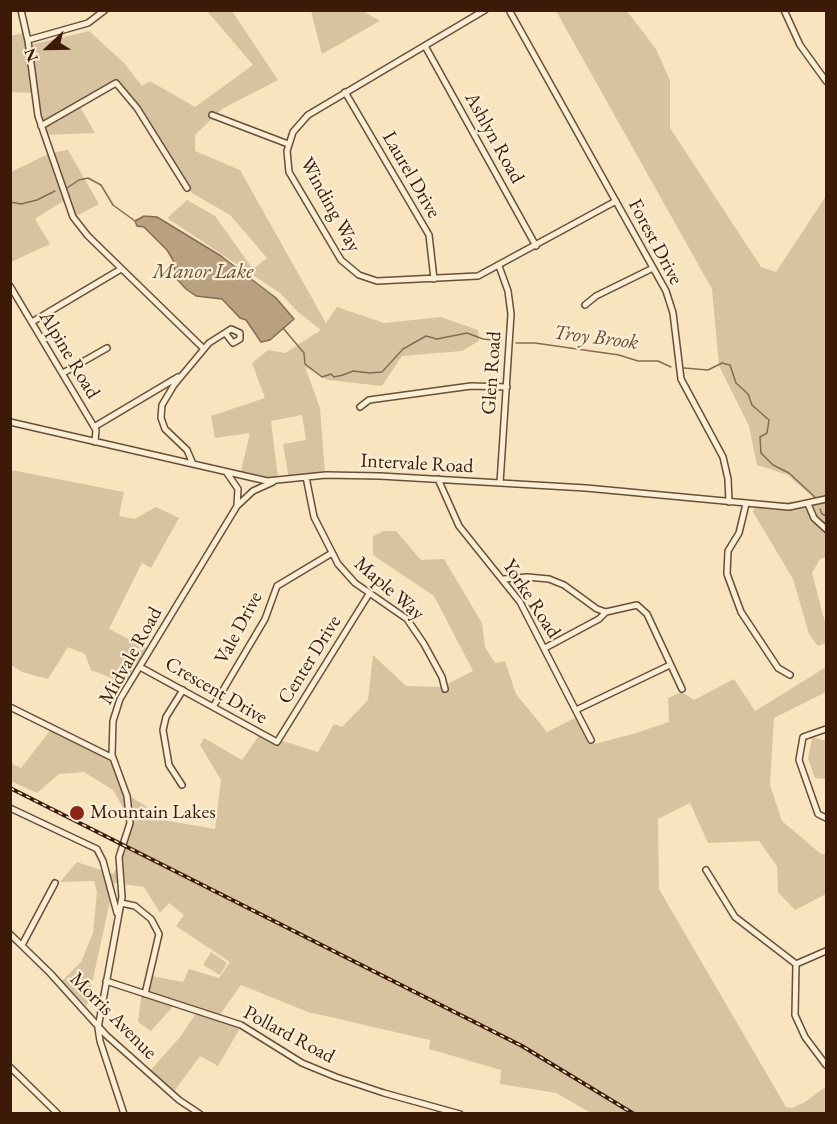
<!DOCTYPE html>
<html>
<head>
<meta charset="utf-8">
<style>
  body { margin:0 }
  #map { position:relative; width:837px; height:1124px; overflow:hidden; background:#f8e5c0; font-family:"EB Garamond",serif }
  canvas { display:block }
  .frame { position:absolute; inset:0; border:12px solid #3b1b08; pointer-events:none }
  .north { position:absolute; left:18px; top:18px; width:60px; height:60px; -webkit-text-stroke:4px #faeed6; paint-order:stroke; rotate:248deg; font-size:16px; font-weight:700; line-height:24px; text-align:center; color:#3b1b08 }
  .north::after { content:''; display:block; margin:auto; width:21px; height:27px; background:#3b1b08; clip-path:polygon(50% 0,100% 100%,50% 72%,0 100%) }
</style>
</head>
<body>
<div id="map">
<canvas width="837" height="1124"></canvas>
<div class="frame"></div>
<div class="north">N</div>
</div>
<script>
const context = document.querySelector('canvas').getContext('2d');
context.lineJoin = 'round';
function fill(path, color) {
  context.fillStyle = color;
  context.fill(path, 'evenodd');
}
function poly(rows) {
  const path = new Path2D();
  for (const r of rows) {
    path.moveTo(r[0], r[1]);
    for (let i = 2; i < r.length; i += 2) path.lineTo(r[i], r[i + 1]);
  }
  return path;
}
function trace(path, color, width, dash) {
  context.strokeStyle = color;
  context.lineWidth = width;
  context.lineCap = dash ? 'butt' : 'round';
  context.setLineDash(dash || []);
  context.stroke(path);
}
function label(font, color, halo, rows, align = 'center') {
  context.font = font + ' "EB Garamond",serif';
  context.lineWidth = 4.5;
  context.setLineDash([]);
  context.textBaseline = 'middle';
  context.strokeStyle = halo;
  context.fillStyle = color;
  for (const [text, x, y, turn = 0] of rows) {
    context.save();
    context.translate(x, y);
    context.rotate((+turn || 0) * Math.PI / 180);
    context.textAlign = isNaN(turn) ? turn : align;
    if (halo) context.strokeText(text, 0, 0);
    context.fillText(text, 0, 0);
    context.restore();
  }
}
fill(poly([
  [207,11,232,11,278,80,222,109,195,135,195,151,240,170,326,323,337,307,384,323,441,317,478,330,479,341,462,351,402,356,382,386,328,380,305,367,320,408,325,474,289,479,283,444,306,440,302,415,271,421,278,478,240,475,250,433,215,438,211,416,265,398,252,363,268,350,285,353,321,330,298,312,280,293,167,218,187,200,215,216,253,269,267,258,230,215,192,193,119,85,79,105,95,133,45,135,34,91,32,93,11,92,11,36,26,32,30,45,89,31,124,63,142,86,150,81,195,107,253,65],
  [311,11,363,11,380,21,322,54],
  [556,11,627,11,656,49,670,80,670,128,761,267,776,272,826,196,826,557,820,559,812,573,826,626,826,643,818,646,809,634,793,579,753,512,755,504,816,500,788,475,757,465,749,426,719,366,712,289],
  [68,150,99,204,72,218,63,201,35,219,50,244,11,262,11,172,50,153],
  [11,470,124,492,119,516,134,519,156,507,179,518,151,568,142,563,109,629,150,650,127,684,91,670,85,654,68,647,48,679,22,672,11,665],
  [384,531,396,531,421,560,444,559,482,623,485,647,495,663,505,661,516,694,547,732,579,716,594,744,633,734,669,722,668,698,682,692,694,700,734,679,755,711,826,667,826,692,774,718,770,785,782,821,821,854,826,854,826,894,795,910,778,892,777,866,759,841,708,843,690,803,658,819,659,889,786,1107,792,1108,805,1102,825,1087,826,1113,591,1113,556,1093,500,1084,501,1070,429,1049,430,1040,308,1012,241,985,219,1016,242,1025,218,1066,200,1056,173,1093,148,1073,181,1036,198,1010,176,1003,151,1031,138,1022,142,991,148,993,152,976,183,982,189,969,219,978,230,962,176,926,184,915,169,903,160,913,144,887,114,883,87,1006,61,982,81,962,93,933,97,892,94,881,60,882,77,862,113,874,126,850,126,813,113,790,84,772,59,774,37,793,11,781,10,763,21,768,53,727,112,756,128,795,169,821,215,829,221,780,200,745,204,738,242,760,260,734,318,752,334,724,342,727,368,700,373,655,406,686,442,687,473,671,434,596,373,555,373,536],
  [812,737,826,741,826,779,815,778,808,759],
  [211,952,227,963,220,975,203,965]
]), '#d8c3a1');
const water = poly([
  [144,216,157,217,221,256,276,298,294,319,270,340,261,342,246,320,240,318,222,299,196,296,186,289,176,278,173,260,167,250,144,227,137,226,135,221,144,216]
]);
fill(water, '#b8a081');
trace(water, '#866b51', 1.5);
trace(poly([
  [67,188,79,180,88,178,101,185,113,205,135,221],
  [10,202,21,204,37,200,55,191],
  [283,328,304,353,305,364,322,377,331,374,334,377,343,375,353,371,370,373,382,372,403,349,426,336,437,339,467,333,483,339,501,341],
  [516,343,535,343,619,355,638,361,658,361,671,367],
  [684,368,708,370,722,363,730,365,736,383,748,394,752,405,769,420,767,433,760,437,761,453,773,465,789,473,816,498],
  [820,509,822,514,826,516]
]), '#866b51', 1.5);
const minor = poly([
  [21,10,28,41,38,116,73,217,88,236,204,349],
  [485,10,308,115,293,132,287,151,289,172,341,260,359,275,377,281,478,276,616,201],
  [509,10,666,291,673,313,681,379,723,457,728,479,729,502],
  [784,10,800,45,826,81],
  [28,40,88,23,105,10],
  [425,46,536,246],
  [345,92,429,235,434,279],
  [212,115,288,144],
  [41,126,116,83,137,108,187,188],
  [499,266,508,291,511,314,500,483],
  [10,286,96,430,95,442],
  [585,305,596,296,653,268],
  [32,322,121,269],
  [63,373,107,348],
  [360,407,369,400,471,386,507,387],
  [10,422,267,481,326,475,380,476,586,488,789,507,826,499],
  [94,427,178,377],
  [193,464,187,450,165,429,161,418,162,405,174,385,209,343,231,329,240,333,240,339,233,343,226,334],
  [227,473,238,489,237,505],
  [306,477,314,517,338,564,355,583,407,619,424,644,442,677,445,689],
  [438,479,459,526,520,602,591,740],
  [746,504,739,533,728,551,727,574,741,612,778,668,790,675],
  [808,504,814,518,826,529],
  [504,579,527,577,549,579,564,585,597,609,606,612],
  [545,648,599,619,606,612,637,605,647,614,682,689],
  [140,667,277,742,369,594],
  [10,707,113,758],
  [213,707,265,619,277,586,332,553],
  [576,710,670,665],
  [826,729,803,737,799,760,818,814,826,818],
  [182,785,169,765,163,730,166,717,183,690],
  [10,808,97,849,103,861,117,913],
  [706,870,735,917,796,964],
  [121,903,135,906,151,919,159,934,145,994],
  [10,934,50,973,106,1035,179,1100,200,1114],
  [22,945,55,883],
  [796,964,795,1015,805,1037,826,1065],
  [796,964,826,951],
  [106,981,241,1025,302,1063,336,1077,384,1093,460,1114],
  [10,1067,58,1114],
  [124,1114,100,1041,98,1028,122,897,119,857,130,823,127,796,112,755,113,721,120,699,237,506,253,491,273,482]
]);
trace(minor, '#6a4e36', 8);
trace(minor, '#faeed6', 5);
const rail = poly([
  [10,788,522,1046,634,1114]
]);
trace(rail, '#3b1b08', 4);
trace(rail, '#faeed6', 1.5, [4.5]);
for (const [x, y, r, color] of [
  [77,813,8,"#8f2418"]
]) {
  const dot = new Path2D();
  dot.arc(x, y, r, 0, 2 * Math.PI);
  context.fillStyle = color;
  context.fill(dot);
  trace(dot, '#faeed6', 2);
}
label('20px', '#3b1b08', '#faeed6', [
  ["Ashlyn Road",494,138,61],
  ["Laurel Drive",411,175,60],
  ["Winding Way",330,205,61],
  ["Forest Drive",655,242,62],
  ["Alpine Road",69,355,59],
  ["Glen Road",492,373,-86],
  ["Intervale Road",417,464,3],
  ["Maple Way",389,589,41],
  ["Yorke Road",531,599,57],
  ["Vale Drive",239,628,-62],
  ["Midvale Road",131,656,-61],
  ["Center Drive",310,660,-58],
  ["Crescent Drive",216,691,30],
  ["Morris Avenue",113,1016,45],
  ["Pollard Road",289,1035,28]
]);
label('20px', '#3b1b08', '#faeed6', [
  ["Mountain Lakes",90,813]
], 'left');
label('italic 21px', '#674a32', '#faeed6', [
  ["Manor Lake",203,272],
  ["Troy Brook",596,338,7]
]);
</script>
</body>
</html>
